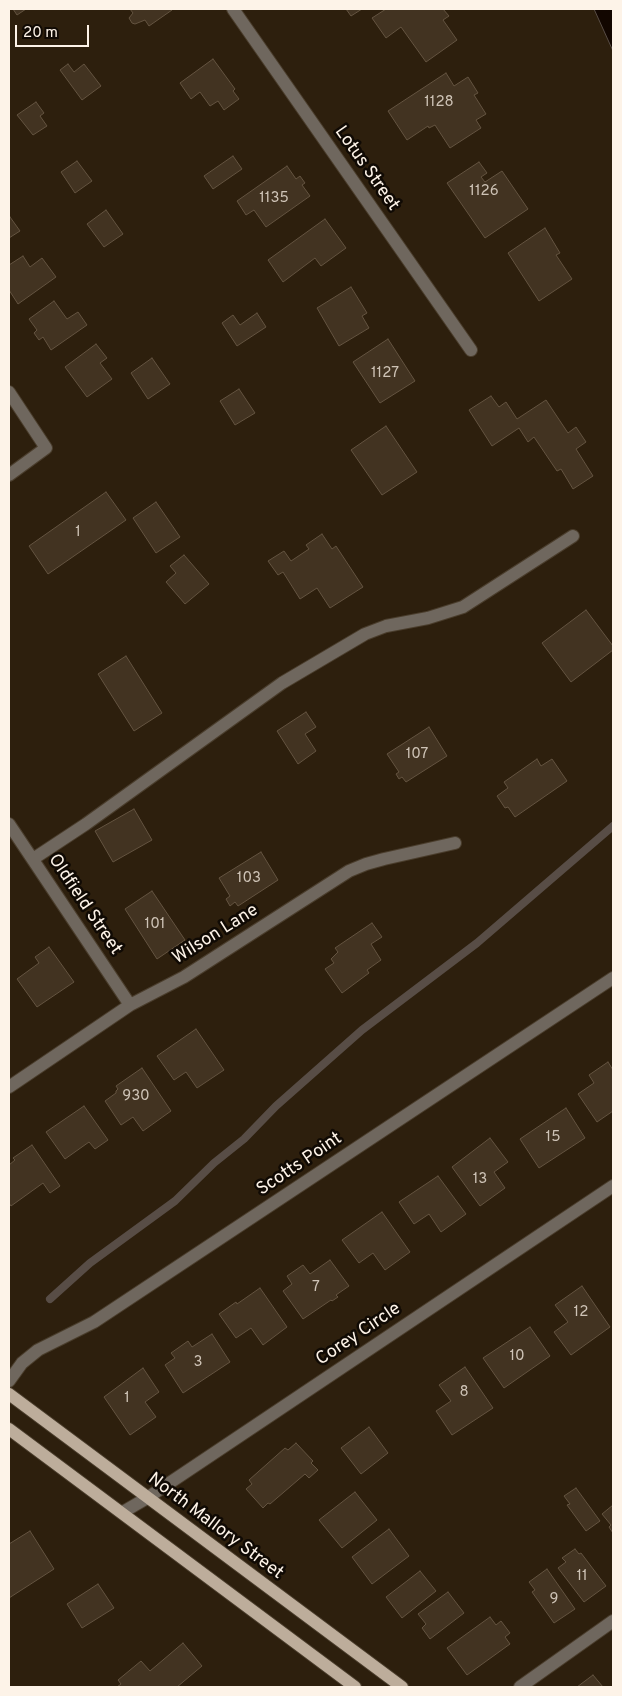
<!DOCTYPE html>
<html>
<head>
<meta charset="utf-8">
<style>
  body { margin:0 }
  #map { position:relative; width:622px; height:1696px; overflow:hidden; background:#2d1f0d; font-family:Overpass,sans-serif }
  canvas { display:block }
  .frame { position:absolute; inset:0; border:10px solid #fdf3e8; pointer-events:none }
  .scale { position:absolute; left:15px; top:25px; width:74px; height:22px; box-sizing:border-box; border:2px solid #fdf3e8; border-top:0; padding-left:6px; font-size:15px; line-height:18px; white-space:nowrap; color:#fdf3e8; -webkit-text-stroke:4px #100a04; paint-order:stroke }
</style>
</head>
<body>
<div id="map">
<canvas width="622" height="1696"></canvas>
<div class="frame"></div>
<div class="scale">20 m</div>
</div>
<script>
const context = document.querySelector('canvas').getContext('2d');
context.lineJoin = 'round';
function fill(path, color) {
  context.fillStyle = color;
  context.fill(path, 'evenodd');
}
function poly(rows) {
  const path = new Path2D();
  for (const r of rows) {
    path.moveTo(r[0], r[1]);
    for (let i = 2; i < r.length; i += 2) path.lineTo(r[i], r[i + 1]);
  }
  return path;
}
function trace(path, color, width, dash) {
  context.strokeStyle = color;
  context.lineWidth = width;
  context.lineCap = dash ? 'butt' : 'round';
  context.setLineDash(dash || []);
  context.stroke(path);
}
function label(font, color, halo, rows, align = 'center') {
  context.font = font + ' Overpass,sans-serif';
  context.lineWidth = 5;
  context.setLineDash([]);
  context.textBaseline = 'middle';
  context.strokeStyle = halo;
  context.fillStyle = color;
  for (const [text, x, y, turn = 0] of rows) {
    context.save();
    context.translate(x, y);
    context.rotate((+turn || 0) * Math.PI / 180);
    context.textAlign = isNaN(turn) ? turn : align;
    if (halo) context.strokeText(text, 0, 0);
    context.fillText(text, 0, 0);
    context.restore();
  }
}
const water = poly([
  [594,9,613,9,613,51,594,9]
]);
fill(water, '#120600');
trace(water, '#584d46', 1);
trace(poly([
  [50,1299,90,1263,175,1201,214,1163,244,1139,276,1106,362,1030,477,943,613,826]
]), '#584d46', 8);
const building = poly([
  [13,9,26,9,17,15,13,9],
  [130,9,171,9,172,10,149,26,145,20,135,24,132,23,129,18,133,13,130,9],
  [346,9,362,9,351,16,346,9],
  [386,9,443,9,449,16,443,20,457,40,426,62,401,27,386,38,372,18,386,9],
  [213,59,235,89,233,91,239,99,224,110,218,101,210,106,200,92,191,99,180,83,213,59],
  [68,64,74,72,84,64,101,86,82,100,60,70,68,64],
  [446,73,454,86,468,77,478,93,474,95,486,114,476,120,481,128,450,148,435,125,429,128,428,126,407,140,388,111,446,73],
  [36,102,44,113,40,116,47,126,33,135,17,115,36,102],
  [233,156,242,169,213,189,204,176,233,156],
  [77,161,92,181,75,193,61,172,77,161],
  [479,162,487,173,481,177,485,182,502,171,528,209,485,238,447,183,479,162],
  [287,166,296,179,300,176,305,183,302,185,310,196,266,227,254,210,246,215,237,201,287,166],
  [106,210,123,234,104,247,87,224,106,210],
  [10,217,20,231,9,238,9,218,10,217],
  [325,219,346,248,321,266,315,258,283,282,268,260,325,219],
  [545,228,560,253,556,255,572,279,539,301,508,253,545,228],
  [23,256,30,267,42,258,56,277,18,304,9,290,9,265,23,256],
  [351,287,367,313,362,316,369,328,339,346,317,308,351,287],
  [54,301,67,319,78,312,87,325,51,350,43,337,39,340,34,333,37,330,29,319,54,301],
  [257,313,266,327,237,346,222,323,233,315,240,325,257,313],
  [388,339,415,381,380,403,353,362,388,339],
  [96,344,107,358,100,363,112,379,87,397,65,367,96,344],
  [152,358,170,384,148,399,131,373,152,358],
  [239,389,255,413,235,425,220,401,239,389],
  [491,396,499,407,506,402,517,419,546,400,568,433,576,427,586,442,576,449,593,476,573,489,561,469,557,471,534,437,528,442,519,428,492,446,469,410,491,396],
  [386,426,417,472,382,495,351,450,386,426],
  [106,492,126,520,48,574,29,546,106,492],
  [156,502,180,537,156,553,133,518,156,502],
  [322,534,332,549,336,546,363,587,330,608,317,588,300,599,283,572,278,575,268,561,284,551,291,561,309,549,306,545,322,534],
  [184,555,209,584,185,604,166,582,176,573,170,566,184,555],
  [586,610,613,646,613,650,571,682,542,643,586,610],
  [126,656,162,713,134,731,98,674,126,656],
  [306,712,316,727,305,734,316,751,298,764,277,731,306,712],
  [429,727,447,756,406,782,402,777,399,779,396,774,399,772,387,754,429,727],
  [537,759,541,766,552,759,567,781,515,817,508,807,505,808,497,796,508,788,504,782,537,759],
  [134,809,152,840,113,862,95,831,134,809],
  [261,852,278,880,238,906,235,902,230,906,226,899,230,896,219,878,261,852],
  [152,891,185,940,157,959,125,909,152,891],
  [372,923,382,937,371,944,381,960,367,970,369,973,342,993,325,969,334,963,331,959,338,952,335,948,372,923],
  [49,947,74,982,37,1007,17,979,39,963,35,957,49,947],
  [196,1029,224,1070,197,1088,186,1072,174,1080,157,1056,196,1029],
  [608,1062,613,1070,613,1111,597,1122,578,1094,594,1083,589,1075,608,1062],
  [142,1068,171,1111,143,1131,133,1117,121,1125,105,1101,116,1093,116,1091,118,1089,116,1086,142,1068],
  [84,1106,108,1140,95,1149,89,1142,65,1159,46,1132,84,1106],
  [566,1108,585,1138,539,1168,520,1139,566,1108],
  [490,1138,508,1162,494,1172,505,1188,480,1206,452,1167,490,1138],
  [32,1145,60,1186,50,1193,43,1183,11,1206,9,1203,9,1165,15,1160,13,1158,32,1145],
  [438,1176,466,1214,441,1232,429,1214,414,1224,399,1202,438,1176],
  [382,1212,410,1252,385,1270,373,1253,359,1263,342,1240,382,1212],
  [330,1260,349,1286,336,1295,338,1297,332,1301,331,1300,303,1319,283,1291,292,1284,287,1276,303,1265,310,1274,330,1260],
  [582,1286,610,1327,571,1355,554,1332,568,1322,555,1305,582,1286],
  [260,1288,287,1327,263,1345,251,1328,236,1338,219,1314,236,1302,237,1304,260,1288],
  [530,1327,550,1356,504,1388,483,1358,530,1327],
  [212,1334,230,1362,183,1393,165,1365,175,1358,171,1353,188,1341,192,1347,212,1334],
  [465,1367,493,1408,452,1435,436,1411,451,1401,439,1385,465,1367],
  [143,1368,159,1392,145,1402,156,1417,130,1435,104,1397,143,1368],
  [369,1427,388,1453,361,1474,341,1448,369,1427],
  [296,1443,313,1461,311,1463,318,1470,309,1478,305,1474,270,1504,268,1503,263,1508,246,1489,252,1484,249,1480,285,1448,288,1450,296,1443],
  [576,1488,600,1521,586,1531,567,1505,570,1504,564,1496,576,1488],
  [355,1492,377,1520,342,1548,319,1520,355,1492],
  [613,1505,613,1533,609,1527,611,1525,602,1514,613,1505],
  [389,1529,409,1556,372,1584,352,1557,389,1529],
  [30,1531,54,1569,9,1598,9,1544,30,1531],
  [575,1549,579,1554,581,1553,606,1586,584,1602,558,1568,566,1562,562,1558,575,1549],
  [547,1569,575,1609,554,1623,532,1592,535,1590,529,1582,547,1569],
  [420,1571,436,1591,402,1618,386,1597,420,1571],
  [98,1584,114,1608,82,1628,67,1604,98,1584],
  [448,1592,464,1613,430,1639,422,1628,426,1624,418,1614,448,1592],
  [490,1617,496,1625,501,1621,510,1633,505,1637,510,1644,467,1675,447,1648,490,1617],
  [183,1643,202,1666,177,1687,117,1687,121,1684,118,1680,141,1661,150,1671,183,1643],
  [593,1675,603,1687,577,1687,593,1675]
]);
fill(building, '#423321');
trace(building, '#645441', 1);
const minor = poly([
  [233,9,471,350],
  [9,392,46,448,9,475],
  [9,824,130,1005],
  [33,859,86,824,282,683,365,634,386,626,428,618,463,607,573,536],
  [9,1087,130,1005,184,977,349,871,366,864,384,859,455,843],
  [9,1381,22,1363,38,1350,94,1322,613,978],
  [123,1512,147,1498,613,1186],
  [520,1687,613,1621]
]);
const major = poly([
  [9,1394,402,1687],
  [9,1429,355,1687]
]);
trace(minor, '#4a3d2c', 14);
trace(major, '#4a3d2c', 14);
trace(minor, '#6f675e', 12);
trace(major, '#bdad9b', 12);
label('15px', '#cec3b6', null, [
  ["1128",439,103],
  ["1126",484,192],
  ["1135",274,199],
  ["1127",385,374],
  ["1",78,533],
  ["107",417,755],
  ["103",249,879],
  ["101",155,925],
  ["930",136,1097],
  ["15",553,1138],
  ["13",480,1180],
  ["7",316,1288],
  ["12",581,1313],
  ["10",517,1357],
  ["3",198,1363],
  ["8",464,1393],
  ["1",127,1399],
  ["11",582,1577],
  ["9",554,1600]
]);
label('18px', '#fdf3e8', '#100a04', [
  ["Lotus Street",366,169,55],
  ["Oldfield Street",84,905,56],
  ["Wilson Lane",216,935,-32],
  ["Scotts Point",300,1165,-34],
  ["Corey Circle",359,1335,-34],
  ["North Mallory Street",215,1527,37]
]);
</script>
</body>
</html>
